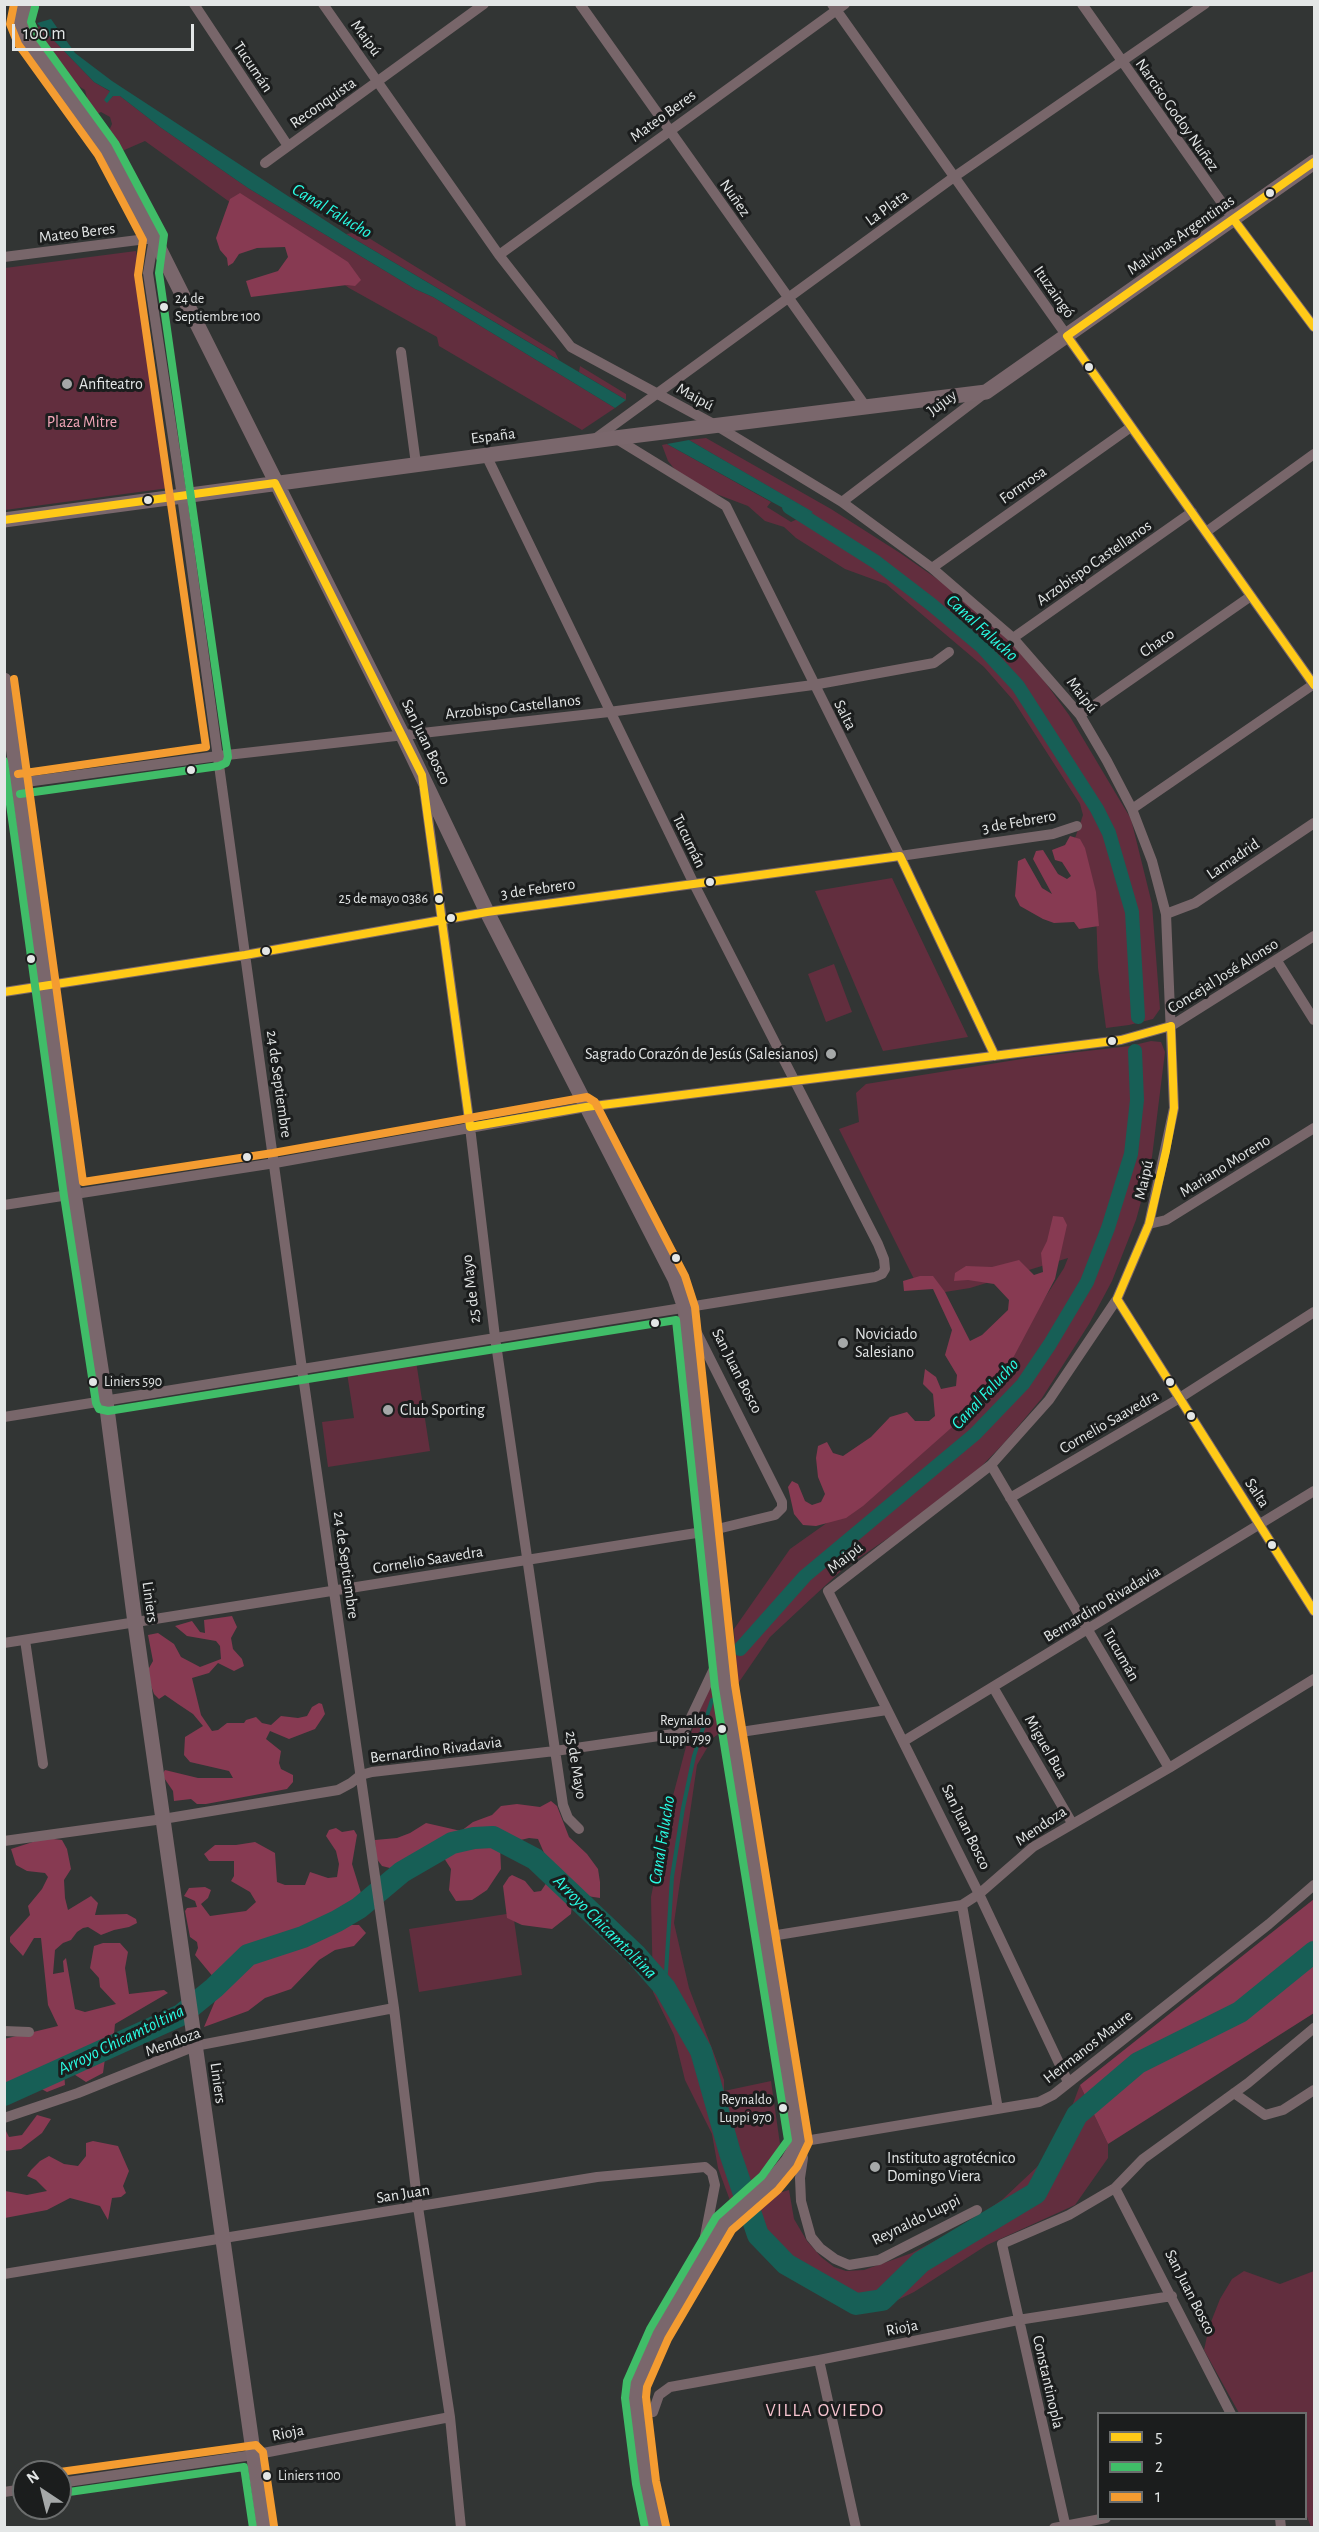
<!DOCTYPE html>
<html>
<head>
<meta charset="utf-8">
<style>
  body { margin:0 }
  #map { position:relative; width:1319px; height:2532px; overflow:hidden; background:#323534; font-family:"Alegreya Sans",sans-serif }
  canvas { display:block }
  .frame { position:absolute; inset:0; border:6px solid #e3e6e6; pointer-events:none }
  .legend { position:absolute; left:1097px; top:2412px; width:210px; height:108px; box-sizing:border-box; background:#1b1d1d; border:2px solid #6b6d6d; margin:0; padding:8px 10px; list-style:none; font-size:18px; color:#e3e6e6 }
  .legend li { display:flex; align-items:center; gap:12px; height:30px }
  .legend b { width:30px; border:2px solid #6b6d6d }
  .north { position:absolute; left:12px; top:2460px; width:60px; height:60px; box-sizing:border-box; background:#1b1d1d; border:2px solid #6b6d6d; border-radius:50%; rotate:325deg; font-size:16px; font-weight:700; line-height:24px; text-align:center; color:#e3e6e6 }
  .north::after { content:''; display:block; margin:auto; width:21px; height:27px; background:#a5a8a8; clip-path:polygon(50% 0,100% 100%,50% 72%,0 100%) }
  .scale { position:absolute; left:12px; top:24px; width:182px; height:27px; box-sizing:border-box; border:3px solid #e3e6e6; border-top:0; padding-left:8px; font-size:18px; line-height:21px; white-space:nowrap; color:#e3e6e6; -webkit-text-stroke:4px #1b1d1d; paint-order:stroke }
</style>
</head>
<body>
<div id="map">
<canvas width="1319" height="2532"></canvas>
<div class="frame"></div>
<ul class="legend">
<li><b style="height:8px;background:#ffca18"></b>5</li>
<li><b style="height:8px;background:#40bd68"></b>2</li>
<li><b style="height:8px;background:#f49c31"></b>1</li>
</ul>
<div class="north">N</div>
<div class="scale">100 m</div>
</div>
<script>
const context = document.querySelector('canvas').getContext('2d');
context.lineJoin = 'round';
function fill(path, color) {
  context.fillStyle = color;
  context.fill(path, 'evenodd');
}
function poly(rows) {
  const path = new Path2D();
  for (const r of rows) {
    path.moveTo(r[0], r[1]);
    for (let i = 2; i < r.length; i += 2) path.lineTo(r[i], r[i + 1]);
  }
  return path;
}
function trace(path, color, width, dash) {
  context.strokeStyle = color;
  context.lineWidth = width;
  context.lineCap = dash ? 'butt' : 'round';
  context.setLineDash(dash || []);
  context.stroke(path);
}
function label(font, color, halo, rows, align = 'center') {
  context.font = font + ' "Alegreya Sans",sans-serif';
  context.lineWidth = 6;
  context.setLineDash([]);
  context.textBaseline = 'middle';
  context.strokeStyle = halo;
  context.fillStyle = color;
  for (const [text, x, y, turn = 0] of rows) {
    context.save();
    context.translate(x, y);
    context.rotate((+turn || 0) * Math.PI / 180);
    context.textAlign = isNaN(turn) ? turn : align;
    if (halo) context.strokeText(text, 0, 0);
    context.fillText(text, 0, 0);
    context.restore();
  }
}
fill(poly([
  [40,26,94,82,111,92,107,102,113,96,120,96,160,127,248,188,415,289,433,297,615,408,582,430,439,346,437,337,349,288,145,141,122,151,109,131,112,124,110,117,101,112,94,115,84,103,87,98,85,90,77,85,71,88,31,32],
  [359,232,555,352,559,360,346,234],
  [136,251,169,488,5,510,5,268],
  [580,366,626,394,626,400,579,372],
  [706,438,831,509,900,553,953,590,1026,656,1069,715,1131,819,1152,904,1160,1009,1153,1019,1129,1025,1106,1028,1098,968,1096,911,1074,841,1083,815,1080,804,1013,700,984,667,886,584,845,569,796,538,784,527,765,521,748,506,703,489,677,472,668,461,662,445,667,444,771,502,767,507,791,522,812,512,689,440],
  [892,878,968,1037,883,1051,815,891],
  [834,964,852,1012,826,1022,808,974],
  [1151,1041,1161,1042,1165,1052,1151,1165,1136,1220,1112,1281,1089,1324,1042,1398,1005,1442,973,1475,929,1510,843,1569,770,1637,737,1685,734,1629,790,1549,855,1503,1019,1338,1064,1268,1068,1258,970,1288,945,1292,915,1281,839,1129,859,1122,856,1093,866,1084,1034,1057,1130,1046],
  [416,1361,430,1451,328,1467,322,1422,354,1418,347,1373],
  [715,1672,721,1732,713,1738,697,1765,674,1923,689,1988,724,2080,724,2091,771,2081,780,2144,774,2156,769,2179,762,2178,773,2189,782,2192,789,2190,794,2219,807,2241,821,2257,834,2267,846,2271,864,2270,912,2253,971,2222,1003,2199,1056,2149,1080,2085,1108,2144,1108,2158,1075,2205,987,2245,914,2292,877,2310,846,2308,822,2296,779,2266,744,2224,732,2206,718,2168,712,2134,685,2080,674,2035,653,1992,651,1897,666,1822,687,1743],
  [513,1913,522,1975,419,1992,409,1929],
  [1244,2271,1280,2284,1314,2271,1314,2527,1311,2527,1306,2514,1306,2414,1239,2413,1204,2350,1209,2327,1220,2299,1232,2279]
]), '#622e3e');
fill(poly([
  [240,193,348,262,361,280,355,286,347,285,251,297,246,281,278,271,288,257,285,247,257,248,239,254,233,263,228,266,227,258,220,250,216,238,230,199],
  [1070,836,1080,839,1085,848,1096,892,1099,926,1079,929,1074,922,1054,923,1043,919,1020,906,1015,896,1018,861,1025,858,1042,888,1052,894,1033,859,1036,851,1043,850,1058,874,1067,879,1071,876,1062,862,1055,860,1052,850,1065,845],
  [1053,1216,1063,1217,1067,1225,1055,1279,1013,1358,959,1421,863,1506,846,1518,816,1526,803,1525,794,1514,788,1487,792,1481,798,1484,805,1501,812,1505,821,1502,825,1494,818,1477,816,1458,818,1446,827,1442,833,1453,843,1456,871,1437,890,1417,907,1412,915,1421,929,1421,935,1416,933,1394,923,1384,925,1369,936,1377,941,1389,956,1386,957,1375,945,1355,952,1330,933,1289,904,1291,903,1281,920,1276,933,1276,945,1292,970,1341,982,1335,1008,1310,1009,1300,994,1284,968,1280,954,1281,955,1273,966,1266,992,1267,1019,1260,1034,1275,1043,1272,1041,1253,1047,1241],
  [232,1616,237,1627,231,1638,233,1649,242,1659,244,1666,234,1671,218,1663,209,1673,192,1678,201,1715,212,1731,218,1730,227,1723,244,1723,246,1720,256,1717,262,1723,271,1725,281,1716,298,1718,307,1716,312,1707,319,1703,322,1704,325,1714,315,1729,289,1739,270,1731,266,1739,281,1751,279,1763,281,1769,293,1775,293,1782,287,1789,206,1804,197,1804,191,1799,174,1801,173,1791,162,1775,165,1770,198,1778,233,1778,229,1771,190,1762,184,1755,185,1737,203,1726,193,1714,178,1704,165,1695,159,1699,154,1694,149,1680,149,1668,153,1661,148,1635,158,1633,174,1644,181,1657,200,1667,221,1659,220,1646,216,1641,187,1636,175,1626,192,1621,200,1632,205,1633,204,1620],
  [551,1801,557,1806,569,1837,587,1854,598,1869,600,1882,600,1898,587,1896,572,1904,571,1914,552,1929,522,1925,507,1918,503,1886,509,1877,512,1875,525,1881,534,1892,541,1891,547,1882,548,1862,538,1839,529,1838,500,1845,501,1869,487,1890,472,1900,456,1901,449,1890,451,1869,437,1847,427,1848,390,1868,382,1866,376,1858,375,1840,397,1838,410,1833,426,1823,461,1831,473,1822,492,1815,501,1806,517,1804,540,1807],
  [336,1828,342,1832,354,1830,357,1835,352,1864,361,1893,348,1906,351,1925,359,1925,366,1933,354,1946,335,1950,319,1960,291,1989,265,1998,248,2011,204,2027,218,1994,214,1978,195,1955,198,1948,197,1942,190,1937,185,1911,187,1908,197,1907,195,1901,184,1896,189,1888,205,1887,211,1890,208,1898,201,1904,210,1916,246,1911,256,1902,250,1892,231,1881,234,1876,234,1861,209,1861,204,1854,215,1845,236,1845,255,1842,275,1853,277,1882,285,1885,305,1885,310,1872,328,1878,337,1877,339,1864,336,1851,326,1836,329,1830],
  [45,1838,62,1840,67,1849,71,1869,64,1880,65,1898,68,1910,91,1896,98,1903,95,1915,127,1914,136,1919,137,1923,129,1927,114,1930,101,1935,88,1927,83,1928,77,1932,71,1940,63,1943,55,1950,53,1974,64,1972,63,1961,66,1958,75,2009,85,2012,116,2004,100,1987,99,1978,90,1968,94,1946,103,1943,120,1943,128,1952,125,1968,129,1994,164,1990,168,1993,115,2024,114,2034,107,2044,103,2073,86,2082,69,2071,64,2072,65,2085,47,2092,32,2084,18,2091,5,2106,5,2129,9,2137,22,2135,37,2115,51,2119,42,2133,21,2149,5,2151,4,2039,58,2026,48,2005,41,1938,34,1938,23,1956,10,1942,10,1937,30,1915,28,1906,42,1889,48,1877,45,1873,27,1871,16,1865,11,1849],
  [1314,1899,1314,2013,1108,2144,1080,2085],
  [93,2141,118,2146,129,2171,123,2186,126,2193,121,2197,112,2198,108,2220,100,2206,70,2198,47,2210,5,2218,5,2191,27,2195,47,2191,36,2180,27,2176,31,2170,40,2161,49,2156,64,2164,78,2166,86,2156,86,2143]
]), '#873a52');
fill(poly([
  [51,19,75,53,112,81,346,234,626,400,615,408,433,297,415,289,248,188,160,127,120,96,113,96,107,103,104,100,110,91,94,82,37,23],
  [689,440,813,512,801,518,667,444]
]), '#175f56');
trace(poly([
  [665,1988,672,1877,683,1808,694,1756,712,1700]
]), '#175f56', 4);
trace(poly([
  [789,507,876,562,932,605,982,647,1018,686,1097,809,1109,833,1132,912,1138,1017],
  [740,1649,805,1576,975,1434,1023,1384,1050,1344,1087,1282,1108,1228,1131,1154,1137,1100,1135,1051]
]), '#175f56', 14);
trace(poly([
  [4,2095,181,2015,214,1988,248,1955,303,1937,337,1921,359,1908,402,1872,452,1843,474,1838,493,1837,535,1859,636,1955,665,1988,701,2051,730,2153,758,2235,786,2264,856,2304,882,2300,921,2262,1036,2193,1077,2115,1138,2063,1240,2012,1314,1952]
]), '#175f56', 22);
trace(poly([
  [194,4,288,146],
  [323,4,499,255,571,347,717,426,842,502,932,568,1013,638,1080,715,1107,761,1132,809,1152,861,1166,914,1174,1108,1149,1224,1117,1299,1049,1400,991,1465,828,1591,979,1894,1068,2082],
  [580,4,866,407],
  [832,4,1314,685],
  [1082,4,1234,220,1314,327],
  [265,163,484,4],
  [499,255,845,4],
  [4,257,154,238,148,273,182,496,302,1369,394,2008,418,2207,450,2417,461,2528],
  [401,352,416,464],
  [615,438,726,506,900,856,995,1056],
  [592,441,954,177,1205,4],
  [842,502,985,393],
  [1206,532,1314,454],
  [932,568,1131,427],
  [1013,638,1192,512],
  [1080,715,1251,596],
  [4,785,218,756,609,712,813,685,934,663,949,652],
  [424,788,470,1127,495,1337,563,1805,568,1818,579,1829],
  [1132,809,1314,684],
  [1166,914,1195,903,1314,823],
  [1277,961,1314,1020],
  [4,992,245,955,487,912,900,856,1053,834,1077,826],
  [4,1205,275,1163,586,1107,1121,1040,1171,1026,1314,936],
  [1149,1224,1166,1220,1314,1128],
  [1117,1299,1314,1611],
  [4,1417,875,1277,882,1274,885,1269,884,1259,878,1244,693,882,486,455],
  [991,1465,1169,1768],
  [1010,1498,1178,1399,1314,1312],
  [25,1640,43,1764],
  [4,1643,709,1531,775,1515,782,1508,782,1502,689,1317],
  [993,1687,1072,1823],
  [734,1733,887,1710],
  [904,1741,1314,1491],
  [4,1841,163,1819,338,1790,351,1783,361,1775,372,1772,555,1751,673,1734,686,1728,722,1652],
  [962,1905,998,2109],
  [765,1937,962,1905,979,1894,1033,1847,1169,1768,1314,1679],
  [4,2031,29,2032],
  [1234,2093,1265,2115,1283,2110,1314,2090],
  [4,2118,78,2093,195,2046,394,2008],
  [1115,2188,1231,2414],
  [977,2210,879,2260,849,2265,835,2259,820,2248,811,2237,801,2201,800,2178,803,2158,799,2142,1039,2102,1053,2095,1269,1924,1314,1885],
  [4,2274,597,2177,705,2167,712,2173,715,2185,701,2257],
  [819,2360,856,2528],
  [653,2412,659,2395,670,2387,819,2360,1018,2320,1172,2296],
  [60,2483,253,2455,450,2417],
  [4,2492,24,2489],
  [1280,2518,1281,2528],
  [1054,2528,1106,2518],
  [1066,2528,1002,2244,1069,2215,1115,2188,1143,2159,1248,2083,1314,2028]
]), '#78666a', 10);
trace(poly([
  [25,4,20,23,27,39,107,149,154,238,402,734,487,912,675,1279,685,1308,725,1686,799,2142,788,2161,770,2183,724,2223,659,2334,637,2384,635,2397,646,2483,656,2528],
  [4,520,615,438,986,392,1314,162],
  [4,680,74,1194,106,1401,135,1623,264,2528]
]), '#7a676c', 15);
trace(poly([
  [1314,162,1067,336,1314,685],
  [1234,220,1314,327],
  [4,520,275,483,422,775,470,1127,586,1107,1121,1040,1171,1026],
  [4,992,245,955,487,912,900,856,995,1056],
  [1117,1299,1314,1611],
  [1117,1299,1149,1224,1166,1151,1174,1108,1171,1026]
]), '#ffca18', 8);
trace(poly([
  [4,761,64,1196,96,1403,99,1409,108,1411,676,1320,715,1688,788,2140,762,2176,716,2217,650,2329,627,2381,625,2398,636,2484,645,2528],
  [20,794,219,766,226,763,228,757,159,273,164,235,115,143,36,34,31,22,35,7],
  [62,2493,244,2467,253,2528]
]), '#40bd68', 8);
trace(poly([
  [14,4,10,24,18,44,98,155,143,240,138,275,206,747,18,774],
  [14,679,83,1182,273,1153,587,1097,595,1102,685,1276,695,1307,735,1685,809,2142,797,2167,778,2190,732,2230,668,2339,647,2387,646,2397,656,2481,666,2526],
  [60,2472,256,2445,263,2452,274,2526]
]), '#f49c31', 8);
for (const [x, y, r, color] of [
  [1270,193,5,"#e3e6e6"],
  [164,307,5,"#e3e6e6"],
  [1089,367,5,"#e3e6e6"],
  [67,384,6,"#a5a8a8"],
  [148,500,5,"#e3e6e6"],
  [191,770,5,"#e3e6e6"],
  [710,882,5,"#e3e6e6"],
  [439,899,5,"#e3e6e6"],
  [451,918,5,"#e3e6e6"],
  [266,951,5,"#e3e6e6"],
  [31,959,5,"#e3e6e6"],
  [1112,1041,5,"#e3e6e6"],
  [831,1054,6,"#a5a8a8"],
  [247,1157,5,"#e3e6e6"],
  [676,1258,5,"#e3e6e6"],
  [655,1323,5,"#e3e6e6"],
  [843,1343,6,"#a5a8a8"],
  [93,1382,5,"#e3e6e6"],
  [1170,1382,5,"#e3e6e6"],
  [388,1410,6,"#a5a8a8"],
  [1191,1416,5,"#e3e6e6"],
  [1272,1545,5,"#e3e6e6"],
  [722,1729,5,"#e3e6e6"],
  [783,2108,5,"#e3e6e6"],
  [875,2167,6,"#a5a8a8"],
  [267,2476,5,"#e3e6e6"]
]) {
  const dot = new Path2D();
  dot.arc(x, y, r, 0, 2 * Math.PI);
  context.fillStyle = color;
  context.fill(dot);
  trace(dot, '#1b1d1d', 2);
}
label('14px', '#e3e6e6', '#1b1d1d', [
  ["24 de",175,299],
  ["Septiembre 100",175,317],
  ["25 de mayo 0386",428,899,"right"],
  ["Liniers 590",104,1382],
  ["Reynaldo",711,1721,"right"],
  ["Luppi 799",711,1739,"right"],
  ["Reynaldo",772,2100,"right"],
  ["Luppi 970",772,2118,"right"],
  ["Liniers 1100",278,2476]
], 'left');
label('16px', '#e3e6e6', '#1b1d1d', [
  ["Maipú",366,38,54],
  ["Tucumán",253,67,56],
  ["Reconquista",323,103,-35],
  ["Narciso Godoy Nuñez",1177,115,55],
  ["Mateo Beres",663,116,-36],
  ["Nuñez",735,198,55],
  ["La Plata",887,208,-36],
  ["Mateo Beres",77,233,-7],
  ["Malvinas Argentinas",1181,235,-35],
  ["Ituzaingó",1054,292,55],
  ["Maipú",695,397,29],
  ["Jujuy",942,403,-37],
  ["España",493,436,-7],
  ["Formosa",1023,485,-35],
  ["Arzobispo Castellanos",1094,563,-35],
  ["Chaco",1157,643,-35],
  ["Maipú",1082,695,53],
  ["Arzobispo Castellanos",513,707,-6],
  ["Salta",845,715,63],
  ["San Juan Bosco",426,742,64],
  ["3 de Febrero",1019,822,-10],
  ["Tucumán",689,841,64],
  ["Lamadrid",1233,859,-34],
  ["3 de Febrero",538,889,-8],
  ["Concejal José Alonso",1223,976,-32],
  ["24 de Septiembre",279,1084,82],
  ["Mariano Moreno",1225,1166,-32],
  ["Maipú",1144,1180,-77],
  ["25 de Mayo",471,1289,-97],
  ["San Juan Bosco",737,1371,63],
  ["Cornelio Saavedra",1109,1422,-30],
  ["Salta",1257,1493,57],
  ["Maipú",845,1558,-38],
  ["Cornelio Saavedra",428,1560,-9],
  ["24 de Septiembre",346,1565,82],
  ["Liniers",150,1602,82],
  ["Bernardino Rivadavia",1102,1604,-31],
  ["Tucumán",1121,1655,60],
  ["Miguel Bua",1046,1747,60],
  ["Bernardino Rivadavia",436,1750,-7],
  ["25 de Mayo",576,1765,81],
  ["Mendoza",1041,1826,-34],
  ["San Juan Bosco",966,1827,64],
  ["Mendoza",173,2042,-20],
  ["Hermanos Maure",1088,2047,-38],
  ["Liniers",218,2083,82],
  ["San Juan",403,2194,-9],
  ["Reynaldo Luppi",916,2220,-26],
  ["San Juan Bosco",1190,2292,63],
  ["Rioja",902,2328,-11],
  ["Constantinopla",1048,2382,77],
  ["Rioja",288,2433,-11]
]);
label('16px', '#e3e6e6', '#1b1d1d', [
  ["Anfiteatro",79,384],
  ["Sagrado Corazón de Jesús (Salesianos)",819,1054,"right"],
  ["Noviciado",855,1334],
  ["Salesiano",855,1352],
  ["Club Sporting",400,1410],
  ["Instituto agrotécnico",887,2158],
  ["Domingo Viera",887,2176]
], 'left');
label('16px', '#f3a7b9', '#1b1d1d', [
  ["Plaza Mitre",82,422]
]);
label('italic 18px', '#29fbe3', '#1b1d1d', [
  ["Canal Falucho",332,211,31],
  ["Canal Falucho",982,628,42],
  ["Canal Falucho",985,1394,-47],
  ["Canal Falucho",662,1840,-81],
  ["Arroyo Chicamtoltina",605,1927,45],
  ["Arroyo Chicamtoltina",121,2040,-26]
]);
context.letterSpacing = '1.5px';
label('18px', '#f7c4d0', '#1b1d1d', [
  ["VILLA OVIEDO",825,2411]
]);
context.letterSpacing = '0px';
</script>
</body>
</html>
